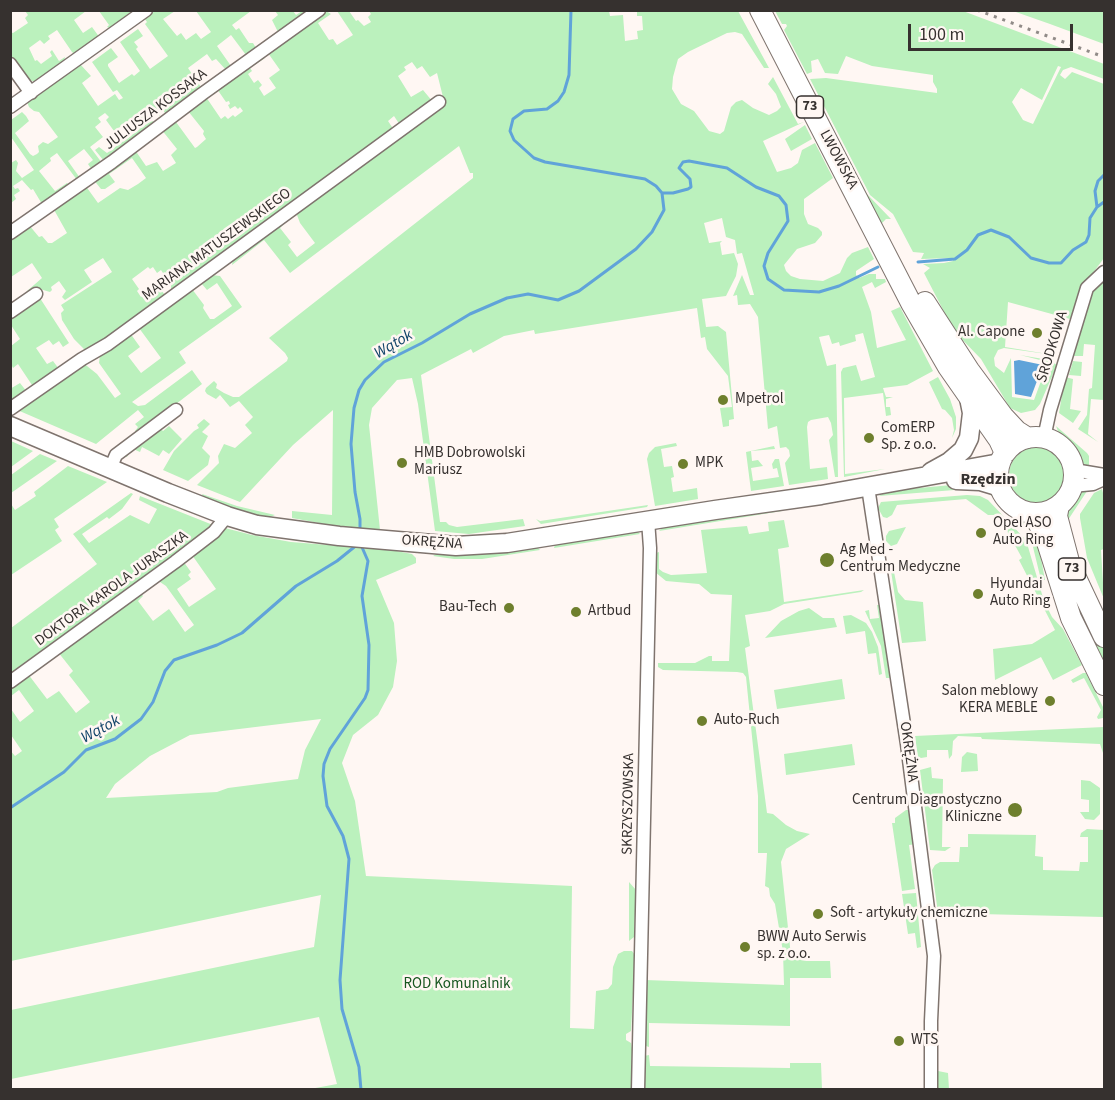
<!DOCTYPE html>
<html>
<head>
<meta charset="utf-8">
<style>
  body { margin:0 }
  #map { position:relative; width:1115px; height:1100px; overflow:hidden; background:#fff7f3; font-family:"Source Sans 3",sans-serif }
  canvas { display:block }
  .frame { position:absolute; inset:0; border:12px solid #36312f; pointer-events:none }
  .scale { position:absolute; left:908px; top:24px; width:165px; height:27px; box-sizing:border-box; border:3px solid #36312f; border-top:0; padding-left:8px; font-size:18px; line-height:21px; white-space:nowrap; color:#36312f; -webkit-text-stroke:4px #fff7f3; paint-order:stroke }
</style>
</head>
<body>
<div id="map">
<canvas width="1115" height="1100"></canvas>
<div class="frame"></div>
<div class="scale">100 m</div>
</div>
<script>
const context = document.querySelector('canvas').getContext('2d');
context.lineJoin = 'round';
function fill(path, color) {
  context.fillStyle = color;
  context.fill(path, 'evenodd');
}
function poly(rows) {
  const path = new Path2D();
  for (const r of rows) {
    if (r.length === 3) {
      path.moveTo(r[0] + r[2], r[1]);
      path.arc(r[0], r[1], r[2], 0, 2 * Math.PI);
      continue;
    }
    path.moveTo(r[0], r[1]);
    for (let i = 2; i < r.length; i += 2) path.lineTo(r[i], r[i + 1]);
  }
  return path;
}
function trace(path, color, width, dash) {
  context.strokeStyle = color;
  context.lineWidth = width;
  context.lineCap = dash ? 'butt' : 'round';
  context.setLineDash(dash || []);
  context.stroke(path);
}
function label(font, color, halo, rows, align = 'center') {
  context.font = font + ' "Source Sans 3",sans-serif';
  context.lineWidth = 5;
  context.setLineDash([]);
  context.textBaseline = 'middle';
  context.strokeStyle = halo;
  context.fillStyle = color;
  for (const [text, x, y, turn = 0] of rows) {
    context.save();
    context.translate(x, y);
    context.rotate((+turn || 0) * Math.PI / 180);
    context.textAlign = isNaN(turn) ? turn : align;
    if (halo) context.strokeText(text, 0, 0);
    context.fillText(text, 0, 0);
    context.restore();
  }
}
fill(poly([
  [25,11,86,11,74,20,83,33,92,27,100,38,76,55,72,52,57,30,48,36,50,39,44,44,40,40,29,48,35,61,37,60,41,64,52,56,50,52,52,50,59,61,65,57,64,62,35,82,30,80,11,59,10,32,13,33,28,23,25,18,28,15],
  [99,11,138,11,112,29,107,27,109,25],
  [155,11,175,11,163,19,177,36,181,33,186,40,196,33,201,39,211,32,196,11,251,11,232,25,236,30,239,28,249,43,253,43,256,48,246,55,231,35,217,46,231,66,226,70,216,59,212,61,207,54,188,68,201,87,166,114,160,107,156,111,162,118,151,107,142,113,145,117,145,124,153,121,154,127,104,161,95,150,99,147,107,153,140,129,132,119,114,131,106,120,109,117,105,113,98,118,101,122,95,127,103,137,90,147,102,163,92,170,88,164,93,160,84,149,68,161,80,178,77,180,57,153,50,158,51,161,39,171,55,191,67,183,69,185,42,204,33,189,31,190,22,180,13,186,15,189,18,188,20,191,14,195,16,199,11,203,11,163,16,160,18,163,16,171,22,178,34,170,11,137,11,120,22,112,26,116,29,121,15,133,30,154,33,156,37,154,39,152,38,146,43,142,48,144,58,137,39,112,34,111,29,107,27,102,80,64,91,76,82,83,98,106,115,94,119,100,123,98,117,90,113,92,92,62,111,48,118,57,108,64,108,66,119,83,132,74,134,76,140,71,120,42,138,29,143,36,134,42,138,47,136,49,150,69,168,56,145,24,147,22,144,18],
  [275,11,293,11,296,15,302,11,304,13,278,32,272,20,278,15],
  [326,11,331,14,318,23,329,40,333,39,337,45,353,35,337,11,349,11,356,21,358,20,364,26,371,22,368,17,371,14,369,11,609,11,610,16,623,15,625,41,638,39,637,31,643,30,642,16,637,16,637,11,738,11,769,68,764,68,742,34,735,32,727,33,688,52,678,59,673,77,672,89,681,104,694,111,709,131,720,134,724,131,731,107,736,102,742,100,753,108,769,115,777,111,781,107,776,94,768,84,773,77,798,124,804,122,763,141,777,172,791,168,798,163,802,150,815,143,833,178,804,199,804,214,808,224,818,228,822,232,822,235,815,243,797,249,784,265,786,271,791,276,800,279,823,281,840,273,847,258,852,253,868,247,874,259,856,271,856,275,859,278,869,274,876,274,876,279,885,279,886,282,875,288,872,282,862,287,871,312,877,348,906,340,891,311,900,307,933,371,907,385,883,388,886,397,893,397,886,399,886,407,890,407,891,415,886,416,883,393,844,398,845,474,885,469,844,477,841,372,843,368,856,365,861,381,875,377,863,333,855,335,856,341,840,346,839,342,832,344,829,335,819,337,827,366,836,364,838,477,835,477,829,440,833,435,831,423,828,417,811,420,808,422,807,427,810,469,827,467,828,479,789,485,785,463,790,456,789,450,786,447,780,448,777,426,768,429,758,317,750,304,738,305,737,295,733,296,742,275,750,295,754,295,742,253,737,254,735,240,726,237,722,218,704,223,709,243,722,241,720,243,722,255,734,253,738,264,736,276,726,296,702,299,706,327,718,326,726,332,734,419,729,420,729,426,723,427,720,408,732,407,728,376,707,349,705,337,701,338,697,308,535,334,534,330,504,336,473,353,471,349,421,375,440,522,446,522,449,525,457,527,523,519,525,526,469,534,435,531,418,404,412,378,397,380,372,408,369,425,380,530,330,525,292,518,292,511,332,515,333,410,293,445,240,502,197,485,219,463,218,456,224,444,235,448,252,433,245,425,253,417,239,401,230,407,220,395,216,399,207,394,205,391,206,388,214,381,217,384,216,388,224,393,233,397,239,397,287,361,288,358,285,353,269,338,473,178,473,173,470,173,459,146,290,273,264,240,232,265,233,259,282,223,283,225,280,228,291,242,288,245,297,257,315,243,300,223,297,215,304,205,441,105,445,105,437,73,430,77,422,66,417,69,412,62,404,67,406,70,398,76,411,97,423,90,433,102,400,125,394,116,388,121,394,130,171,292,171,285,161,270,157,273,153,267,150,269,148,267,132,279,139,289,137,291,141,297,153,289,154,291,159,288,167,297,89,350,84,349,74,339,62,320,61,313,64,310,61,305,112,272,103,258,84,270,92,282,65,300,62,297,66,291,59,281,51,287,52,290,50,292,40,289,26,296,27,291,42,278,32,263,11,277,10,238,29,225,39,237,42,236,48,243,52,243,67,233,53,208,85,185,98,203,120,188,128,190,138,184,146,178,132,158,109,174,115,182,105,189,101,189,93,179,135,150,146,166,157,162,163,171,176,163,171,155,177,149,161,129,176,122,195,148,197,147,206,139,203,134,204,131,188,111,206,97,221,119,225,116,228,119,233,115,235,117,243,111,240,107,238,109,235,106,230,109,228,105,230,104,229,101,226,102,217,89,263,56,265,58,250,68,252,71,248,74,254,83,258,80,262,85,259,88,264,96,276,88,269,78,280,70,268,53],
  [775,11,963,11,1104,64,1104,79,1071,67,1063,70,1060,75,1065,79,1072,72,1104,84,1104,258,1083,286,1070,319,1008,302,1005,347,1054,355,1004,348,998,350,994,358,995,366,1004,373,1011,358,1012,397,1034,400,1048,362,1020,355,1049,360,1057,365,1040,404,1035,410,1021,413,1010,408,981,359,954,331,924,273,930,268,923,264,944,263,953,261,953,258,921,259,924,253,913,252,893,214,870,195,810,79,826,78,937,93,937,89,933,82,933,75,872,66,846,56,838,74,825,73,818,59,811,61,812,72,807,74,784,30,787,26,786,24,782,24],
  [1058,66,1061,67,1033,124,1023,120,1012,102,1021,88,1042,100],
  [1013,11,1104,11,1104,44,1050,24],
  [808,81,866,193,891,219,886,219,881,224,806,83],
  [805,125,812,139,791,151,785,139],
  [212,275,220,276,242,307,179,352,186,363,132,402,138,406,145,405,192,370,202,384,137,434,135,431,138,427,135,424,144,417,138,410,96,444,15,409,82,362,97,374,115,398,121,394,99,363,100,355,130,333,140,347,128,356,141,373,161,358,139,328,192,289,204,305,203,308,210,319,214,319,232,306,217,283,207,290,201,283],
  [1104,277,1104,400,1091,399,1088,434,1098,442,1078,429,1087,415,1089,389,1092,388,1095,345,1084,344,1083,356,1074,356,1072,352,1090,290],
  [38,295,69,343,63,347,59,341,53,345,49,340,36,348,47,364,53,361,59,369,32,388,32,385,18,364,13,368,11,364,11,346,20,339,11,325,10,315],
  [1073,361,1082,362,1081,376,1069,375],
  [938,377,950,399,956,417,956,429,952,438,954,430,952,418,945,410,942,409,929,382],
  [1065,377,1073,379,1070,409,1081,411,1073,423,1059,413],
  [20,383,27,392,11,403,10,389],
  [204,419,210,424,202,432,208,436,202,448,210,456,208,465,188,481,163,470,174,451,194,431,199,428,197,425],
  [169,426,182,439,169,454,163,450,159,456,142,447,140,452,131,448,127,457,121,455,158,427,163,431],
  [1056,426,1087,453,1089,456,1089,467,1080,461,1059,434],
  [11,441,33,451,11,467],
  [676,443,677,446,661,449,664,467,672,466,674,477,671,478,673,492,697,488,698,499,655,506,647,459,649,453,655,447],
  [774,446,775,449,751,451,752,461,758,460,763,466,751,468,753,481,779,477,777,468,773,469,772,464,775,459,779,459,784,486,751,491,746,452],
  [1037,475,28],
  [40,454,57,461,11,493,11,475],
  [68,466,107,482,54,519,59,527,55,530,62,541,11,575,11,504,15,510,36,496,34,492],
  [973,483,967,489,879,496,884,493,898,490],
  [1089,488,1068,520,1066,521,1067,510,1077,496,1081,491],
  [1102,489,1104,497,1104,549,1101,550,1104,599,1087,558,1080,518,1080,514,1094,493],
  [994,491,1009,511,1029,523,1033,532,1015,520,998,501,987,492],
  [131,493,133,494,122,509,109,519,107,517,82,534,89,543,130,515,149,524,157,509,139,500,140,496,213,525,211,530,11,678,11,628,97,564,73,534],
  [202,494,237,506,275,515,268,518,231,509,204,499],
  [967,495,980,496,988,500,1026,540,1044,601,1052,617,1063,629,1082,665,1053,680,1041,657,995,680,993,649,1032,644,1055,630,1019,560,1022,558,1001,520,994,515,988,515,966,499,897,505,892,515,887,518,883,517,878,508,881,502],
  [648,505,647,507,541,524,536,519,540,521],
  [780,506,782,511,659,531,663,527],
  [784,520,789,547,778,549,784,602,864,590,861,592,784,604,770,611,745,615,750,646,745,648,767,813,773,814,786,825,797,831,810,834,786,849,781,862,791,956,806,961,830,961,831,978,790,978,790,1026,649,1023,649,1047,643,1045,645,980,784,985,783,952,775,904,770,896,769,888,765,886,767,853,758,853,758,796,746,677,743,673,737,672,663,670,658,667,658,663,695,663,709,656,712,656,712,661,729,661,732,595,711,594,699,584,666,581,655,572,656,553,659,552,659,569,663,572,671,575,707,573,701,530,747,526,749,534,769,531,768,522],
  [906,527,897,544,891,546,886,541,886,536,889,531],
  [225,528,252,535,291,542,391,550,412,554,416,558,416,563,376,580,394,623,397,661,393,687,378,715,353,735,342,763,355,801,366,876,572,886,570,1028,594,1029,596,991,608,989,612,984,613,967,618,954,624,951,632,951,635,955,631,1031,626,1034,626,1040,631,1043,632,1049,631,1089,310,1089,337,1084,319,1017,11,1079,11,1010,314,947,321,895,11,961,10,750,15,756,22,751,11,735,11,709,20,722,34,711,19,690,11,696,11,687,28,674,47,699,59,691,76,713,90,702,69,675,73,671,58,652,140,592,143,596,138,601,153,621,169,609,185,632,194,625,166,586,157,580,183,561,191,572,188,575,191,579,177,589,189,607,216,589,192,555],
  [321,719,305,750,298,779,228,788,217,792,106,798,115,784,150,756,190,735],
  [637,531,640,534,554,548,555,544],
  [1056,536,1083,610,1104,650,1104,672,1086,637],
  [1038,542,1045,580,1041,580,1033,547,1034,544],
  [536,546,540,550,482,559,454,559,433,556,438,553,474,555],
  [891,571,894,572,898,592,905,600,923,602,926,641,902,643],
  [877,605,879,605,890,678,886,678,881,646,865,611,869,610,870,619,879,618],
  [809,608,823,618,834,618,837,627,765,638,781,621,799,611],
  [851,615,866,623,872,632,878,647,882,674,879,675,876,653,868,654,865,631,846,634,843,616],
  [1083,673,1086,673,1104,709,1104,717,1103,718,1098,719,1097,717,1101,710,1084,678,1073,683,1071,680],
  [842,679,845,699,777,709,774,690],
  [1104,727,1104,756,1100,744,982,739,981,737,958,736,953,741,952,755,949,759,948,750,927,750,927,757,921,758,918,757,915,736],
  [852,744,855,765,786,775,784,754],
  [967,752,977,754,978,771,961,772,962,757],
  [931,767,932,778,943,779,942,847,951,847,945,851,930,850,920,770],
  [1081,780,1090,781,1100,788,1100,814,1094,820,1085,819,1080,812,1089,812,1089,800,1081,799],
  [906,810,909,810,911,813,917,844,909,845,915,889,902,891,892,823,895,823,895,818],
  [1087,829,1104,830,1104,917,938,913,932,870,935,865,940,862,959,862,960,847,968,847,968,834,1036,835,1035,856,1043,857,1043,870,1079,871,1080,862,1088,862,1088,837,1080,837,1081,833],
  [629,882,636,890,634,937,629,941],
  [916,893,921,947,917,948,915,933,908,934,902,894],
  [649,1055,650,1066,790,1068,790,1063,821,1063,822,1089,644,1090,644,1056],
  [938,1071,948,1073,949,1089,937,1089]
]), '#bbf1bd');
fill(poly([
  [1019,360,1043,365,1031,397,1015,394,1014,361]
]), '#60a3d9');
trace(poly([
  [662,193,673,193,688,189,691,187,690,179,679,168,683,162,689,161,727,168,756,187,779,196,786,205,788,221,768,253,764,266,768,279,784,290,819,292,839,286,878,267],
  [1097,207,1095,191,1098,181,1104,175],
  [918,262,955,259,967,250,978,235,991,230,1009,237,1031,258,1049,263,1061,263,1073,250,1086,242,1089,235,1090,218,1097,207,1104,202],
  [360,532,360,519,355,492,351,444,354,408,359,390,365,380,384,362,422,343,470,314,507,298,528,294,558,300,579,291,636,249,652,232,664,210,662,193,656,186,645,179,545,162,534,158,514,140,510,131,513,119,524,111,547,109,558,101,564,92,569,75,571,10],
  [361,545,368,561,362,596,369,645,368,690,365,698,330,749,324,764,323,776,327,806,343,836,349,859,340,980,342,1009,359,1067,361,1090],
  [10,808,64,772,86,750,115,739,141,719,153,702,165,671,174,660,217,645,242,633,296,586,337,561,358,544]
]), '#60a3d9', 3);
const street = poly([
  [10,64,31,93],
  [10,107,146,10],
  [10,233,112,162,202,94,319,10],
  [10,312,36,294],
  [10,409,82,359,108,344,439,102],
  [1044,438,1050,410,1087,288,1104,272],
  [110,469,116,455,176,410],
  [1074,470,1104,475],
  [1072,486,1093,484,1104,479],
  [868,487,907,744,934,956,931,1021,931,1090],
  [10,682,175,562,214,532,227,516],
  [638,1090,650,548,648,520]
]);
const secondary = poly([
  [10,426,168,493,227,516,257,525,339,536,456,546,507,543,715,510,821,495,1000,463],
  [931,472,949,462,963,450,969,438,972,413,969,398],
  [956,480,980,481,1000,487]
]);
const primary = poly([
  [760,10,911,303,948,367,999,440,1005,453],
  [925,302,969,370,1003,416,1017,431,1028,438],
  [1036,475,38],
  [1059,505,1057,516,1070,565,1104,637],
  [1032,513,1044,533,1071,618,1104,685]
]);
trace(street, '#7f746e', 15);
trace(secondary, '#7f746e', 21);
trace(primary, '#7f746e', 22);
trace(street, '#fff', 12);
trace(secondary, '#fff', 18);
trace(primary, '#fff', 20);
trace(poly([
  [977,10,1104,57]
]), '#918b88', 3, [3, 6]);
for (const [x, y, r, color] of [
  [1037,333,6,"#6e7f2d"],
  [723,400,6,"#6e7f2d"],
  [869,438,6,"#6e7f2d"],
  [402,463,6,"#6e7f2d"],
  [683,464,6,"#6e7f2d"],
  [981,533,6,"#6e7f2d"],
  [827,560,8,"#6e7f2d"],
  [978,594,6,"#6e7f2d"],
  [509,608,6,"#6e7f2d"],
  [576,612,6,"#6e7f2d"],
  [1050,701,6,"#6e7f2d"],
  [702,721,6,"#6e7f2d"],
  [1015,810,8,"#6e7f2d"],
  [818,914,6,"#6e7f2d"],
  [745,947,6,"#6e7f2d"],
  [899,1041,6,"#6e7f2d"]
]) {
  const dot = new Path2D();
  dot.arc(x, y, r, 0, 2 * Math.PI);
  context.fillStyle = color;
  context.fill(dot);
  trace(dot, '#fff7f3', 2);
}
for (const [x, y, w] of [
  [810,107,27],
  [1072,569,27]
]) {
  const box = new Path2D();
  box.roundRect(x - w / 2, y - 11, w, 22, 4.5);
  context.fillStyle = '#fff7f3';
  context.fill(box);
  trace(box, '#36312f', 1.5);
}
label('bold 14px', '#36312f', null, [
  ["73",810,107],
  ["73",1072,569]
]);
label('15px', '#36312f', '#fff7f3', [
  ["JULIUSZA KOSSAKA",156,110,-37],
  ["LWOWSKA",838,160,62],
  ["MARIANA MATUSZEWSKIEGO",217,245,-36],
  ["ŚRODKOWA",1053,347,-73],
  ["OKRĘŻNA",432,543,4],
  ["DOKTORA KAROLA JURASZKA",112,589,-36],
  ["OKRĘŻNA",908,752,82],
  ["SKRZYSZOWSKA",629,804,-89]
]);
label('15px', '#36312f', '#fff7f3', [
  ["Al. Capone",1025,333,"right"],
  ["Mpetrol",735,400],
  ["ComERP",881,429],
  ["Sp. z o.o.",881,446],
  ["HMB Dobrowolski",414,454],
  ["Mariusz",414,471],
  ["MPK",695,464],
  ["Opel ASO",993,524],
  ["Auto Ring",993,541],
  ["Ag Med -",840,551],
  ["Centrum Medyczne",840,568],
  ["Hyundai",990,585],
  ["Auto Ring",990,602],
  ["Bau-Tech",497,608,"right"],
  ["Artbud",588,612],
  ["Salon meblowy",1038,692,"right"],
  ["KERA MEBLE",1038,709,"right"],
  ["Auto-Ruch",714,721],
  ["Centrum Diagnostyczno",1002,801,"right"],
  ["Kliniczne",1002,818,"right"],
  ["Soft - artykuły chemiczne",830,914],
  ["BWW Auto Serwis",757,938],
  ["sp. z o.o.",757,955],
  ["WTS",911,1041]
], 'left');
label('15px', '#16561f', '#fff7f3', [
  ["ROD Komunalnik",457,985]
]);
label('italic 16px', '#13456a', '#fff7f3', [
  ["Wątok",394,345,-30],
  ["Wątok",101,730,-29]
]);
label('bold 16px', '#36312f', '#fff7f3', [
  ["Rzędzin",988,480]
]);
</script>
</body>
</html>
